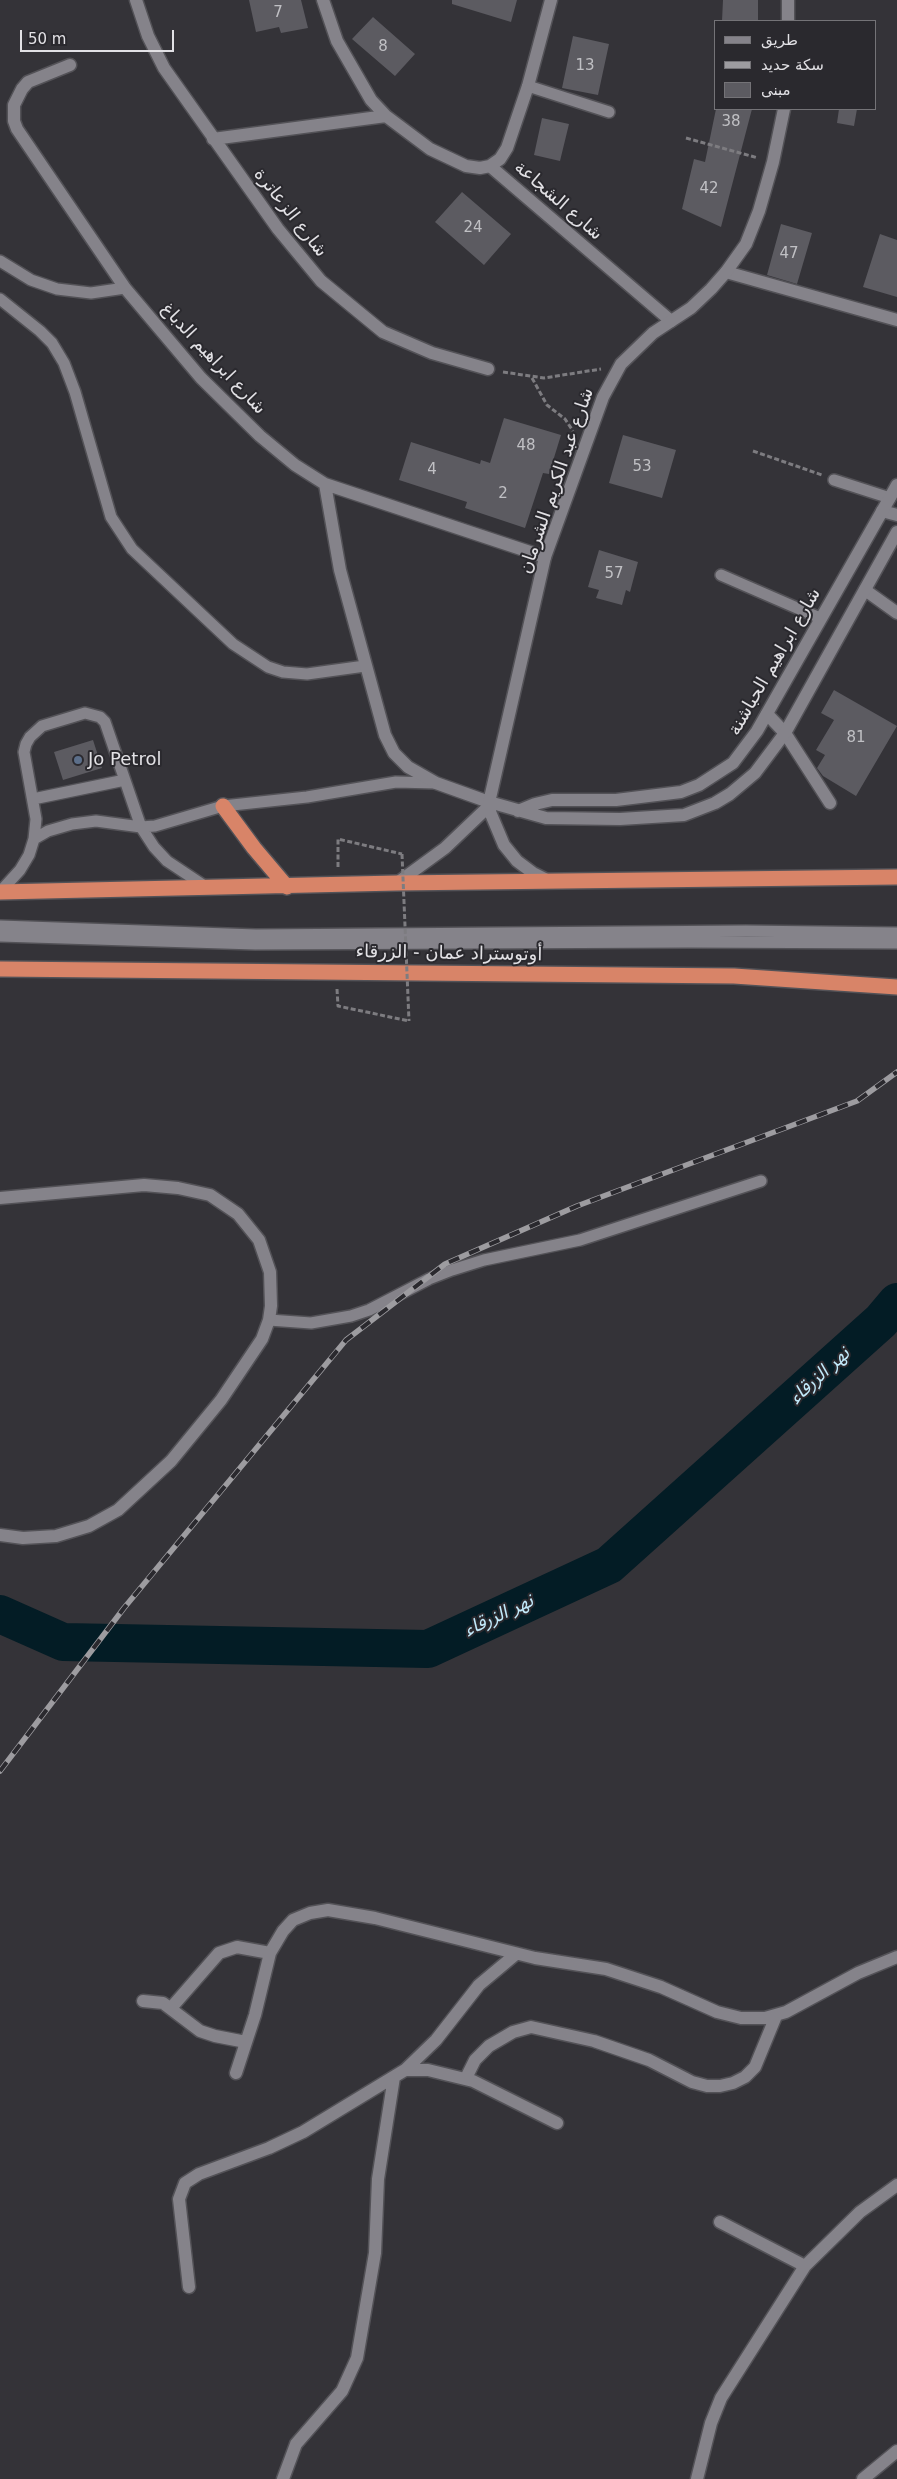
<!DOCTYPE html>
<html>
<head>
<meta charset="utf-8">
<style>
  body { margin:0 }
  #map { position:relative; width:897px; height:2479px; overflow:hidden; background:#343338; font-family:"DejaVu Sans","Noto Sans Arabic",sans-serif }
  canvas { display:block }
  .legend { position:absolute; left:714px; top:20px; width:162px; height:90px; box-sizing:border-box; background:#2a292e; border:1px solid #747377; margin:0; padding:6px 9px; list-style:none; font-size:15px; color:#e2e1e5 }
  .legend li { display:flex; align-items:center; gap:10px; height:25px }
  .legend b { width:25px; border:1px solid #747377 }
  .scale { position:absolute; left:20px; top:30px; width:154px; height:22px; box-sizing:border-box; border:2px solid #e2e1e5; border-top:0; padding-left:6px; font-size:15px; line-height:18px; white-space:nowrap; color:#e2e1e5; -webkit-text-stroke:4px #2a292e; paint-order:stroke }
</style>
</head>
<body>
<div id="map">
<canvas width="897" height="2479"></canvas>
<ul class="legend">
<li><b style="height:6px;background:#85838a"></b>طريق</li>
<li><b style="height:6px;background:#9d9ca0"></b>سكة حديد</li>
<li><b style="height:14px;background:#5c5b61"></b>مبنى</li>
</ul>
<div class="scale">50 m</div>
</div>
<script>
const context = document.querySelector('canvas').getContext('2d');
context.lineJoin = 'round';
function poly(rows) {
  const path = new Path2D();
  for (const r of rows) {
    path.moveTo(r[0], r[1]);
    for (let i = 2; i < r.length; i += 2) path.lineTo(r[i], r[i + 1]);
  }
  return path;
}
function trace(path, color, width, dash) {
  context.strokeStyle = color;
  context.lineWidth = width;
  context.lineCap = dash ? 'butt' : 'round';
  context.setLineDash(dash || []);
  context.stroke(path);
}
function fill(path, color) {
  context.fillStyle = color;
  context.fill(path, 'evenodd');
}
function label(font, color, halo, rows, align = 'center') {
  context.font = font + ' "DejaVu Sans","Noto Sans Arabic",sans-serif';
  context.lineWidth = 4;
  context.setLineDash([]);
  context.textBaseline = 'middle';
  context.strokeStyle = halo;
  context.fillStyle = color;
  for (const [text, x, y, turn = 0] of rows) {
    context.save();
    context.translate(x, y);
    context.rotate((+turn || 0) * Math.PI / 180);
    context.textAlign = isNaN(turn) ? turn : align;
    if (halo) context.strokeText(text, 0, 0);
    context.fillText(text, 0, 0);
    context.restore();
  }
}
trace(poly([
  [0,1614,63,1642,428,1649,609,1565,881,1321,897,1302]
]), '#031c25', 38);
fill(poly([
  [249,0,301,0,308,28,281,33,279,27,256,32],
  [452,0,517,0,511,22,452,4],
  [723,0,758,0,758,21,722,21],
  [373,17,415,54,395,76,352,39],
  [573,36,609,44,598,95,562,88],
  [716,109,752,109,721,227,682,209,694,159,705,162],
  [839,109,857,109,854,126,837,123],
  [542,118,569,124,560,161,534,155],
  [462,192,511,234,484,265,435,222],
  [781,224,812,233,797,284,767,275],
  [880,234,897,240,897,297,863,287],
  [504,418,561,435,549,474,543,473,525,528,465,508,467,502,399,480,411,442,480,464,481,460,490,463],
  [623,435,676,450,662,498,609,483],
  [599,550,638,562,630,592,626,590,622,605,596,598,599,590,588,587],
  [834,690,897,726,856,796,823,776,817,768,825,755,816,750,834,720,821,713],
  [93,740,102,768,63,780,54,752]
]), '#5c5b61');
const lane = poly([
  [528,86,609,112],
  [0,261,31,280,57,289,91,293,125,288],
  [0,299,40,331,52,343,64,363,75,392,111,517,132,549,233,644,268,667,283,672,307,674,365,666],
  [834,480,890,498],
  [721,575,820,618],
  [33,799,125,780],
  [34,839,48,831,72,824,96,821,141,827,155,826,223,806,307,797,396,782,435,783],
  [0,892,20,870,29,855,34,839,36,819,24,752,26,744,30,737,42,726,85,713,100,717,105,722,141,827,154,847,167,861,206,887],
  [0,926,256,935,746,931,897,933],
  [0,936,255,944,688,942,897,943],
  [269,1320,311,1323,351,1316,369,1310,429,1279,452,1270,484,1260,580,1240,761,1181]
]);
const street = poly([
  [136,0,148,36,164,68,278,229,321,281,383,332,432,353,488,369],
  [323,0,337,41,371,100,386,116,430,149,466,166,480,168,490,166,500,159,507,148,528,86,551,0],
  [70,65,28,82,22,89,14,105,14,121,17,129,125,288,201,378,260,436,295,465,325,484,545,557],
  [213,139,386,116],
  [490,166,671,321],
  [726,272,897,320],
  [325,484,340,570,385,735,394,753,408,767,436,783,489,802],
  [882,511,897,515],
  [865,590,897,613],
  [767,714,785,733,830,803],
  [0,1198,144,1185,178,1188,210,1195,238,1214,259,1240,270,1272,271,1306,269,1320,262,1339,221,1400,171,1461,118,1510,89,1526,56,1536,23,1538,0,1535],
  [143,2001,163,2003,200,2031,215,2036,246,2042],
  [171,2008,219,1953,237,1947,270,1953],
  [405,2070,428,2070,473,2081,557,2123],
  [236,2073,255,2015,270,1953,283,1931,293,1920,310,1913,328,1910,375,1918,535,1958,606,1969,661,1987,717,2012,741,2018,765,2018,786,2012,858,1973,897,1957],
  [466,2078,475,2060,489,2046,513,2032,531,2027,594,2041,649,2060,692,2082,707,2086,720,2086,733,2083,745,2077,755,2067,776,2016],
  [720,2222,805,2266],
  [189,2287,179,2199,185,2183,199,2174,269,2148,303,2132,405,2070,436,2040,479,1985,516,1954],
  [283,2479,296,2444,342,2391,357,2358,375,2253,378,2179,394,2077],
  [697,2479,711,2423,721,2398,805,2266,860,2212,897,2185],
  [863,2479,897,2451]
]);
const secondary = poly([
  [788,0,788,21],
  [489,802,546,818,620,819,684,815,715,803,730,794,755,773,785,733,897,532],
  [518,811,535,804,552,800,616,800,681,792,699,785,733,763,757,731,897,485],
  [549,881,533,873,517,861,504,845,488,807,545,557,603,397,621,364,653,333,691,308,711,289,726,272,746,244,759,211,773,162,784,109],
  [397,883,445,848,488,807]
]);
const highway = poly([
  [223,806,254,848,287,887],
  [0,892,397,883,897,877],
  [0,969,734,976,897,987]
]);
trace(lane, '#535257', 14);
trace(street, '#535257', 15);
trace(secondary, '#535257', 15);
trace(highway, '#535257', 18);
trace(poly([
  [686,138,758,158],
  [503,372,544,378,601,369],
  [532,378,547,405,565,419,573,431],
  [753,451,822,475],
  [338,867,338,839,402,854],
  [337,989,338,1006,409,1021]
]), '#7d7c80', 3, [5, 2.5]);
trace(lane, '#85838a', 11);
trace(street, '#85838a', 12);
trace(secondary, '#85838a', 12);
trace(highway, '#d88468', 15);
const rail = poly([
  [0,1771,124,1608,346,1340,445,1264,577,1206,857,1101,897,1072]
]);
trace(rail, '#9d9ca0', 5.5);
trace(rail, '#2a292e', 4, [11]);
trace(poly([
  [402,854,409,1021]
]), '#7d7c80', 3, [5, 2.5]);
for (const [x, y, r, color] of [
  [78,760,5,"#5c6f8a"]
]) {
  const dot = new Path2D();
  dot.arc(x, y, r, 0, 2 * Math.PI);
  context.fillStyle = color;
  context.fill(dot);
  trace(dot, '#2a292e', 2);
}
label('15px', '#c0c0c4', null, [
  ["7",278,13],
  ["8",383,47],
  ["13",585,66],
  ["38",731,122],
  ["42",709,189],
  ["24",473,228],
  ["47",789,254],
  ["48",526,446],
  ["53",642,467],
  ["4",432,470],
  ["2",503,494],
  ["57",614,574],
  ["81",856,738]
]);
label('18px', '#e2e1e5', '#2a292e', [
  ["شارع الشجاعة",558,201,41],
  ["شارع الزعاترة",290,213,52],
  ["شارع ابراهيم الدباغ",213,359,47],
  ["شارع عبد الكريم الشرمان",557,481,-71],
  ["شارع ابراهيم الحباشنة",775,662,-60],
  ["أوتوستراد عمان - الزرقاء",449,954,1]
]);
label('18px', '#e2e1e5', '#2a292e', [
  ["Jo Petrol",88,760]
], 'left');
label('italic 19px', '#c2eafb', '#2a292e', [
  ["نهر الزرقاء",820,1376,-42],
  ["نهر الزرقاء",499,1616,-25]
]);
</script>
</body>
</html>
